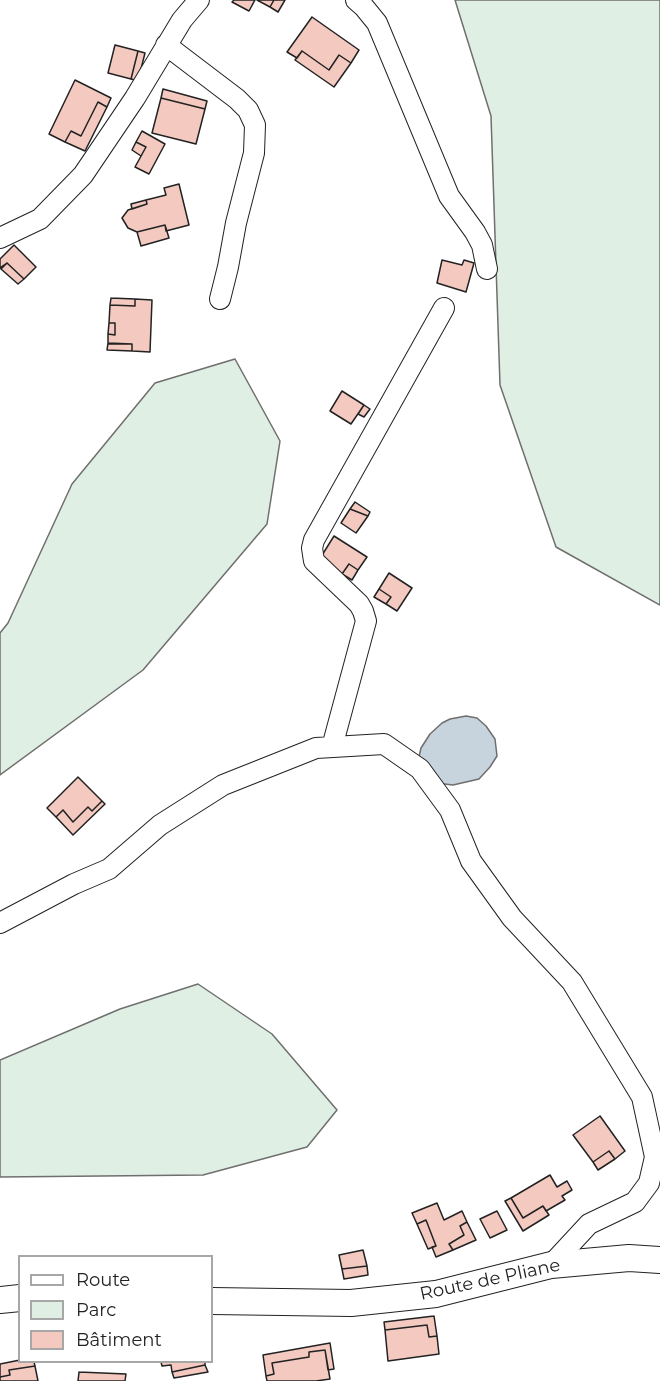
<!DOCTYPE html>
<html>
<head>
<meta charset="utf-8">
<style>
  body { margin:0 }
  #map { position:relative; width:660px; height:1381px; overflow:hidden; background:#fff; font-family:Montserrat,sans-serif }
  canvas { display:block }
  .legend { position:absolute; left:18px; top:1255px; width:195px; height:108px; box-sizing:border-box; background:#fff; border:2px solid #a7a7a7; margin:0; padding:8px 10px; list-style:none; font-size:18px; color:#222 }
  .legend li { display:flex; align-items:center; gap:12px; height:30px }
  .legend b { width:30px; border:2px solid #a7a7a7 }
</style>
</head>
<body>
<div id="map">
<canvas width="660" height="1381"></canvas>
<ul class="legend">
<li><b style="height:8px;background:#fff"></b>Route</li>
<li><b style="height:16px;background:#e0efe3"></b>Parc</li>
<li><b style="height:16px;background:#f3c9c0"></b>Bâtiment</li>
</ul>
</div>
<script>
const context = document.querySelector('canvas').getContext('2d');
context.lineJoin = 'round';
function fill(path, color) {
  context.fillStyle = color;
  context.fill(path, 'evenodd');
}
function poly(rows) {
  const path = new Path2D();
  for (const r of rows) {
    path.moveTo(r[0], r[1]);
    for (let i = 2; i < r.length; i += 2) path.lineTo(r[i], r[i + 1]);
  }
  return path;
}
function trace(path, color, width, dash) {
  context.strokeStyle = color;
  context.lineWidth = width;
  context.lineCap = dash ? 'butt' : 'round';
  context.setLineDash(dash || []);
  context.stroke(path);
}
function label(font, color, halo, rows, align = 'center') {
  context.font = font + ' Montserrat,sans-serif';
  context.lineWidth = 4.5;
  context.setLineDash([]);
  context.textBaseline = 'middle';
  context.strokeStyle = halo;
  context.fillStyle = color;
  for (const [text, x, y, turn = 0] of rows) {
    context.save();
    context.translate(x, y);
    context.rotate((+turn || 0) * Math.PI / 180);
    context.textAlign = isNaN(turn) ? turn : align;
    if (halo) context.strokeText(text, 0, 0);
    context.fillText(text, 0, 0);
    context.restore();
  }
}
const green = poly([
  [455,0,660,0,660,605,556,547,500,385,491,116,455,0],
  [235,359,280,441,267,524,143,670,0,775,0,633,8,623,72,484,155,383,235,359],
  [198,984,272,1034,337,1110,307,1147,203,1175,0,1177,0,1060,120,1009,198,984]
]);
fill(green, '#e0efe3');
trace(green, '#6f6f6f', 1.5);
const water = poly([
  [466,716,477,718,486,726,495,739,497,756,490,767,479,779,453,785,436,783,418,761,421,748,430,734,442,723,450,719,466,716]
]);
fill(water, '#c7d3dd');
trace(water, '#6f6f6f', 1.5);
const building = poly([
  [234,0,255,0,249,11,232,2,234,0],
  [257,0,274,0,270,7,257,0],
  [274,0,285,0,278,12,270,7,274,0],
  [312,17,359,50,351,63,339,55,329,70,302,51,297,58,287,52,312,17],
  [115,45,138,51,131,79,108,73,115,45],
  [138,51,145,53,138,81,131,79,138,51],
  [302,51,329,70,339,55,351,63,334,87,295,60,302,51],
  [75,80,111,98,107,107,98,102,81,136,71,131,65,142,49,134,75,80],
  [163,89,207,101,205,109,161,98,163,89],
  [161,98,205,109,196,144,152,133,161,98],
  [98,102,107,107,85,151,65,142,71,131,81,136,98,102],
  [142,131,165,144,149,174,135,167,146,147,136,142,142,131],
  [136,142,146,147,141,156,132,150,136,142],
  [179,184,189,225,166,231,165,225,137,232,128,228,122,218,128,210,147,204,146,200,166,195,164,188,179,184],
  [146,200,147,204,132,209,131,204,146,200],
  [165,225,169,238,141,246,137,232,165,225],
  [14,245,36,267,24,279,7,263,0,268,0,259,14,245],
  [442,260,462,265,464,260,474,263,466,292,437,283,442,260],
  [7,263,24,279,18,284,1,269,7,263],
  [111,298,135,299,135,306,110,305,111,298],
  [135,299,152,300,150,352,132,351,132,344,108,344,108,334,115,335,115,323,109,323,110,305,135,306,135,299],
  [109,323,115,323,115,335,108,334,109,323],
  [108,343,132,344,132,351,107,350,108,343],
  [342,391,364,405,351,424,330,411,342,391],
  [364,405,370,409,364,417,358,414,364,405],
  [355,502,370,512,368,516,350,509,355,502],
  [350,509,368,516,356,533,341,523,350,509],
  [334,536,367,557,358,570,349,564,342,574,319,560,334,536],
  [349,564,358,570,352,580,342,574,349,564],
  [389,573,412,588,397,611,386,604,391,597,379,589,389,573],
  [379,589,391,597,386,604,374,597,379,589],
  [78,777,102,801,92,811,88,807,73,822,63,810,56,817,47,808,78,777],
  [102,801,105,804,73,835,56,817,63,810,73,822,88,807,92,811,102,801],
  [600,1116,625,1151,615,1159,609,1151,593,1162,573,1135,600,1116],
  [609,1151,615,1159,598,1170,593,1162,609,1151],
  [550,1175,557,1187,567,1181,572,1190,562,1196,565,1200,546,1211,543,1206,523,1218,511,1198,550,1175],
  [511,1198,523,1218,543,1206,549,1215,523,1231,505,1201,511,1198],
  [437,1203,444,1220,462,1211,467,1222,460,1226,464,1235,449,1244,453,1250,436,1257,432,1247,436,1246,426,1220,417,1224,412,1213,437,1203],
  [497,1211,507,1230,490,1238,480,1219,497,1211],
  [426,1220,436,1246,428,1249,417,1224,426,1220],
  [467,1222,476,1240,453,1250,449,1244,464,1235,460,1226,467,1222],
  [363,1250,367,1266,342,1269,339,1255,363,1250],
  [367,1266,368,1275,344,1279,342,1269,367,1266],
  [434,1316,437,1336,429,1337,427,1325,385,1330,384,1322,434,1316],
  [427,1325,429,1337,437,1336,439,1354,388,1361,385,1330,427,1325],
  [330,1343,334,1369,328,1370,325,1350,309,1352,309,1357,272,1363,274,1374,266,1376,263,1355,330,1343],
  [325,1350,330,1379,316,1381,267,1381,266,1376,274,1374,272,1363,309,1357,309,1352,325,1350],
  [20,1360,34,1362,35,1366,9,1370,10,1375,0,1377,0,1364,20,1360],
  [161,1362,205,1362,205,1365,172,1372,171,1365,162,1366,161,1362],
  [205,1365,208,1372,174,1378,172,1372,205,1365],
  [35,1366,38,1381,0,1381,0,1377,10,1375,9,1370,35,1366],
  [79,1372,126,1374,125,1381,78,1381,79,1372]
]);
fill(building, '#f3c9c0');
trace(building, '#222', 1.5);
const minor = poly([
  [356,0,364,7,377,23,449,196,475,232,482,245,487,269],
  [166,45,237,99,248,110,255,125,254,153,236,223,228,267,220,299],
  [0,238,40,219,83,175,135,98,182,20,199,0],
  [332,747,366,621,363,611,359,604,314,561,312,548,314,540,444,308],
  [0,923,74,884,109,869,160,825,223,785,316,748,384,744,420,769,450,810,471,861,512,918,572,982,642,1097,655,1157,649,1183,635,1202,589,1224,551,1265]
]);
const tertiary = poly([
  [0,1300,20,1298],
  [212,1301,351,1303,436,1294,551,1265,629,1258,660,1260]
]);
trace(minor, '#222', 22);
trace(tertiary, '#222', 28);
trace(minor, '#fff', 20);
trace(tertiary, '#fff', 26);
label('18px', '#222', '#fff', [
  ["Route de Pliane",490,1280,-12]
]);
</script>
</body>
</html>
